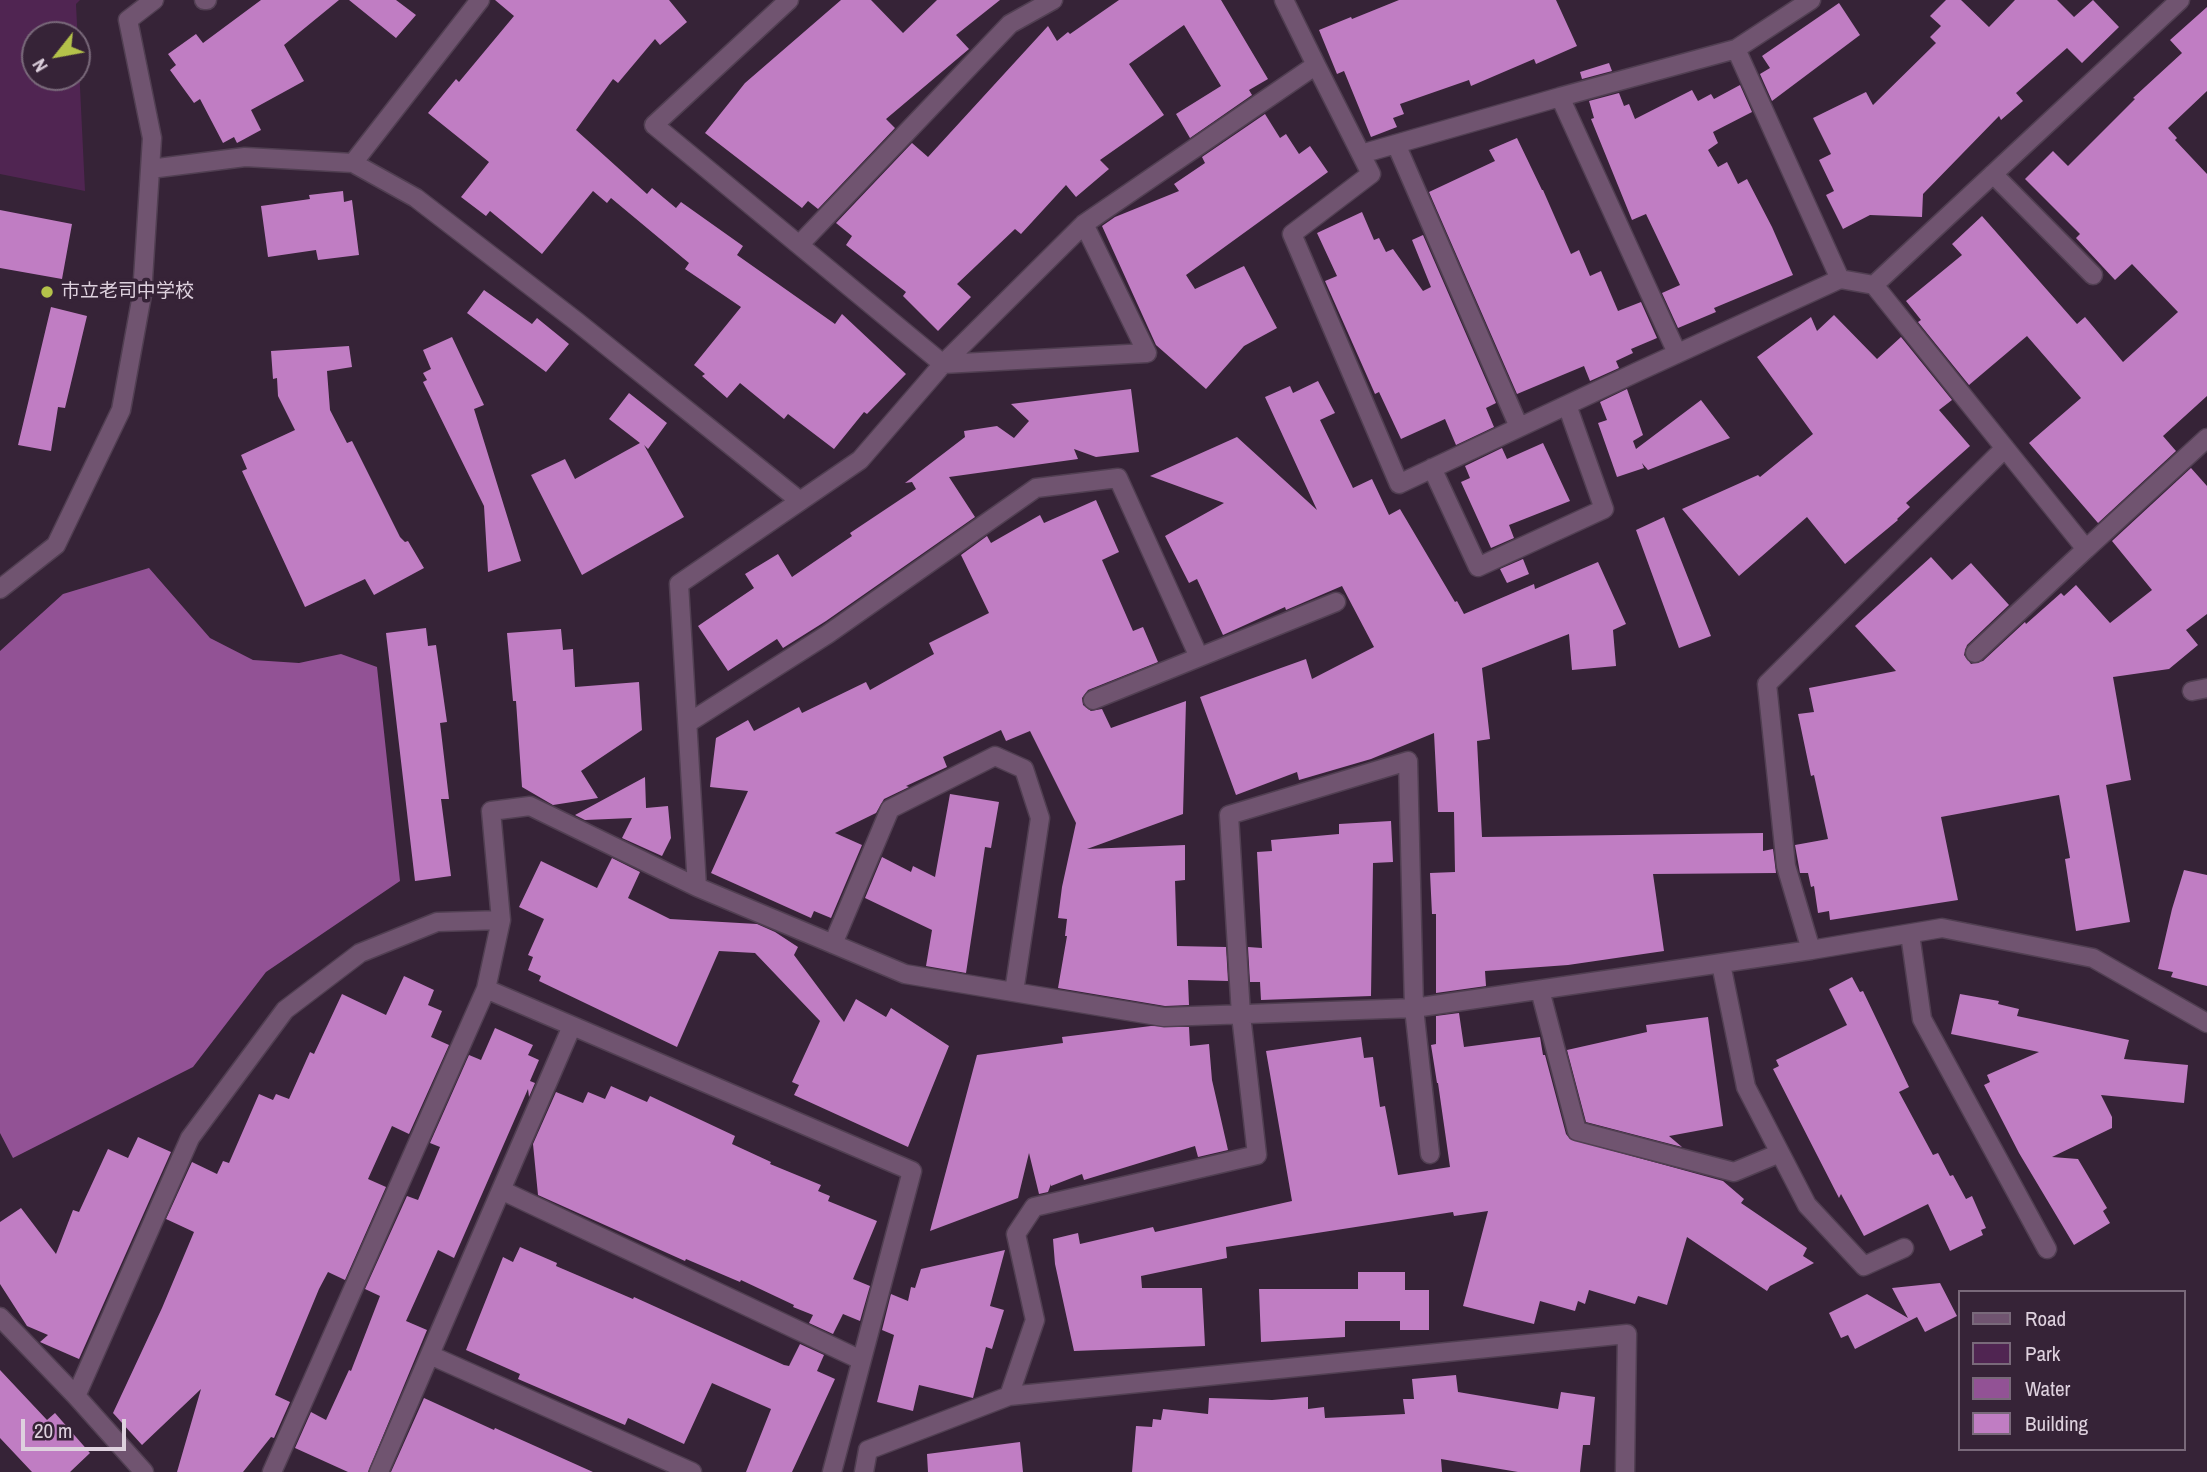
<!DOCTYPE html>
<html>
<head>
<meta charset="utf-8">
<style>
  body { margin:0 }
  #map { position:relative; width:2207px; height:1472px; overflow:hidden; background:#362337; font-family:"Archivo Narrow",sans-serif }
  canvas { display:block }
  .legend { position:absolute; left:1958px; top:1290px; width:228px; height:161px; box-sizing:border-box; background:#362337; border:2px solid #79697a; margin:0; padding:9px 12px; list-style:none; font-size:21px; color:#ded1de }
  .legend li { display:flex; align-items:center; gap:14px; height:35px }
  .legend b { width:35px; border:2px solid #79697a }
  .north { position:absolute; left:21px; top:21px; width:70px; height:70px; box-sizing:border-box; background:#362337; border:2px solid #79697a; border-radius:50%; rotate:239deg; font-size:19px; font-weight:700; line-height:28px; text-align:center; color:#ded1de }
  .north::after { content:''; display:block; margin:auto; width:24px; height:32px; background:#b4c24a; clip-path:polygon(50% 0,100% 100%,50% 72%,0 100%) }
  .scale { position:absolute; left:21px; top:1419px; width:105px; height:32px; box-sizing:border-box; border:4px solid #ded1de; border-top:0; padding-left:9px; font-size:21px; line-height:24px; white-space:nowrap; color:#ded1de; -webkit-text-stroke:5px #362337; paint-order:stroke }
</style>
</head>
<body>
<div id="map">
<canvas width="2207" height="1472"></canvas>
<ul class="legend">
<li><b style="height:9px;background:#705470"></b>Road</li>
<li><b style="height:19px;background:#502552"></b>Park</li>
<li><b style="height:19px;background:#925295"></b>Water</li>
<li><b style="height:19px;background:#c07dc3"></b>Building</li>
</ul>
<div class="north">N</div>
<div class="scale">20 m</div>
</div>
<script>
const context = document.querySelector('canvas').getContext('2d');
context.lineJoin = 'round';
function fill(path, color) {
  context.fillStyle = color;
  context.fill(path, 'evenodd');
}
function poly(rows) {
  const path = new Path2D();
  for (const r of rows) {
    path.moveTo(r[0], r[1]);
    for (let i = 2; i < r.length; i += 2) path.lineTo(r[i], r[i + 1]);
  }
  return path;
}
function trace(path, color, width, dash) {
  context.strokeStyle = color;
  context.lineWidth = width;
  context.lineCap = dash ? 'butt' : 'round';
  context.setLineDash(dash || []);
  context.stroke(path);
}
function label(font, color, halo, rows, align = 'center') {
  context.font = font + ' "Archivo Narrow","Noto Sans JP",sans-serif';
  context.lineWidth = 7;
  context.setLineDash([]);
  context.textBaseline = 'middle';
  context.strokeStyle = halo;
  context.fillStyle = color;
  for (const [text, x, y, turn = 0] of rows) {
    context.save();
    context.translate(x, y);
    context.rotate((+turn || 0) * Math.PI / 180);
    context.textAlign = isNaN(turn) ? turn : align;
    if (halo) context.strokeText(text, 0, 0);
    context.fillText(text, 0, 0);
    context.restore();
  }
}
fill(poly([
  [0,0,80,0,76,4,85,191,0,174],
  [35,35,77,35,77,77,35,77]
]), '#502552');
fill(poly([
  [149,568,210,638,253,660,299,663,341,654,377,667,400,881,266,972,193,1067,13,1158,0,1133,0,651,63,594]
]), '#925295');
fill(poly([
  [261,0,339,0,284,45,304,81,251,110,261,130,237,143,234,137,223,143,200,99,194,103,170,70,176,65,168,54,196,34,203,43],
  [349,0,396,0,416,15,396,38],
  [495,0,669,0,687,22,660,45,655,39,618,83,613,79,576,130,647,194,652,188,676,208,681,202,743,246,737,255,835,324,842,314,906,374,867,414,864,412,834,449,788,414,784,419,740,383,727,398,702,376,705,374,694,365,741,307,685,269,689,263,611,198,607,203,593,191,542,254,490,211,486,216,461,197,489,162,428,113,456,79,459,82,514,16],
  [841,0,871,0,903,33,937,0,1000,0,956,35,969,49,886,119,895,128,818,209,808,201,802,208,705,133,745,83],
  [1119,0,1221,0,1268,79,1249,90,1252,95,1190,138,1176,114,1221,86,1184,25,1129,64,1164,115,1100,160,1109,169,1076,197,1066,185,1021,234,1015,229,957,284,971,297,938,331,903,296,906,292,846,245,852,236,836,223,912,143,928,157,1048,26,1057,41,1068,32,1070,34],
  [1399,0,1556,0,1577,46,1536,64,1534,59,1471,86,1469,80,1400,104,1404,114,1393,118,1397,127,1371,137,1344,71,1337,74,1319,30,1351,17,1352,19],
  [1946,0,1961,0,1989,27,2015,0,2057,0,2074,17,2093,0,2119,27,2082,63,2067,48,2016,93,2023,101,2001,120,1999,116,1923,194,1922,217,1870,215,1843,229,1826,195,1834,191,1819,160,1831,154,1813,118,1866,92,1873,105,1936,43,1930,37,1941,26,1930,16],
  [1839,3,1860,35,1772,101,1760,74,1770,68,1762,56],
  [2207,7,2207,91,2168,128,2177,138,2175,140,2207,174,2207,396,2163,436,2176,451,2098,523,2029,443,2081,398,2027,336,1969,385,1918,322,1921,320,1906,301,1962,255,1952,244,1982,216,2077,324,2085,317,2123,362,2178,312,2132,264,2115,280,2076,238,2080,234,2025,179,2053,151,2068,166,2135,99,2133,98,2182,53,2170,40],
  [1609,63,1612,71,1582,79,1580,72],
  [1740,85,1752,112,1713,132,1718,143,1708,150,1718,167,1727,162,1738,184,1747,179,1772,227,1793,275,1714,308,1716,312,1678,328,1662,293,1680,285,1646,214,1632,220,1591,119,1594,118,1589,101,1619,93,1624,106,1629,104,1635,119,1692,90,1698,101,1711,94,1714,99],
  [1265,114,1280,138,1286,134,1299,154,1310,146,1328,172,1186,275,1195,289,1244,266,1277,328,1244,346,1206,389,1156,345,1102,226,1115,217,1179,191,1174,184,1205,163,1202,157],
  [1517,138,1542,190,1543,190,1571,254,1579,250,1590,276,1601,271,1618,311,1641,302,1657,338,1631,349,1633,353,1616,361,1619,368,1590,381,1584,366,1517,394,1429,192,1495,161,1489,150],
  [343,191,344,202,352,200,359,255,318,260,316,250,268,257,261,206,310,199,309,195],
  [0,210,72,224,62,279,0,268],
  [1362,212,1374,240,1379,238,1386,252,1393,249,1423,291,1431,287,1412,240,1423,235,1496,403,1486,408,1494,427,1456,445,1445,419,1401,439,1379,392,1375,394,1325,281,1337,276,1317,233],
  [484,290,532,324,537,318,569,344,546,372,467,313],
  [51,307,87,316,65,408,58,407,51,451,18,445],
  [1834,315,1877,359,1901,337,1952,400,1939,410,1970,446,1906,503,1910,507,1897,519,1898,520,1845,564,1807,517,1739,576,1682,509,1758,475,1760,477,1813,434,1757,357,1811,317,1817,331],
  [452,337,484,405,474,409,521,561,488,572,484,506,423,382,427,380,423,373,431,369,423,350],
  [349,346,352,367,327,371,330,410,347,443,352,441,400,537,405,542,408,541,424,568,374,595,365,579,305,607,242,471,247,469,241,455,295,430,278,396,277,378,273,379,271,351],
  [1318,381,1335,413,1320,420,1353,488,1372,479,1389,515,1400,509,1455,602,1457,601,1464,614,1534,584,1535,589,1598,562,1626,624,1613,630,1616,666,1572,670,1569,634,1482,668,1490,739,1477,741,1482,837,1763,833,1763,851,1773,849,1776,873,1653,874,1664,951,1568,965,1485,971,1486,986,1436,993,1436,914,1432,914,1430,873,1455,872,1454,812,1438,812,1434,733,1371,759,1299,780,1297,772,1236,795,1200,697,1306,659,1312,679,1374,647,1342,586,1286,610,1285,607,1223,635,1197,579,1189,583,1165,536,1224,503,1150,476,1237,437,1317,510,1265,397,1290,386,1293,393],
  [1131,389,1139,452,1096,457,1074,449,1078,459,949,477,975,517,826,621,783,648,777,639,728,671,698,626,754,588,745,574,778,554,792,577,852,536,850,533,916,489,912,482,905,483,965,437,964,431,997,426,1014,438,1029,421,1011,404],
  [1627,389,1643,435,1633,441,1636,449,1701,400,1730,438,1648,470,1642,463,1644,468,1617,477,1598,423,1607,420,1600,402],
  [629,393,667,423,648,449,644,445,684,517,582,575,531,475,565,459,575,479,640,443,609,419],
  [1543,443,1570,501,1509,525,1514,538,1491,548,1461,482,1470,478,1465,466,1502,448,1507,459],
  [2191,468,2207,486,2207,614,2186,630,2198,645,2169,669,2113,677,2131,780,2106,785,2130,922,2076,931,2065,859,2070,858,2059,795,1941,817,1958,900,1830,920,1829,911,1818,913,1814,886,1811,887,1808,873,1800,873,1795,845,1828,839,1814,775,1811,776,1798,714,1814,712,1809,688,1896,671,1855,626,1931,557,1952,580,1971,563,2009,605,1967,645,1964,655,1971,664,1983,661,2025,622,2026,624,2061,593,2064,596,2076,585,2110,623,2152,590,2112,541],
  [1096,500,1119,552,1102,560,1133,631,1143,627,1158,662,1088,690,1082,698,1083,705,1091,711,1102,709,1111,728,1186,701,1183,814,1087,849,1185,845,1185,880,1175,881,1177,946,1226,947,1228,981,1188,980,1189,1005,1165,1006,1058,988,1067,936,1065,936,1067,919,1058,918,1062,887,1076,823,1030,731,1006,741,1001,730,943,757,947,767,906,786,909,787,884,799,876,813,835,833,862,845,831,918,814,911,811,918,711,873,748,791,710,787,716,738,748,720,754,731,799,707,802,713,866,682,870,690,934,654,929,643,989,613,961,555,987,536,991,543,1040,515,1044,523],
  [1664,517,1711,636,1679,648,1636,530],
  [1523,559,1529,574,1507,583,1500,569],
  [426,628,428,646,436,645,447,722,440,723,449,799,441,799,451,876,415,881,386,633],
  [561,629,563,650,573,649,575,687,639,682,642,730,581,771,598,798,553,805,522,787,516,701,513,701,507,633],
  [645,777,646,808,668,806,671,838,662,856,622,838,632,818,585,820,575,815],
  [950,794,999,802,991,848,985,847,966,973,926,966,932,930,865,898,882,857,911,872,913,866,935,877],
  [1391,821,1393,862,1373,863,1371,996,1261,1000,1260,982,1250,982,1248,947,1262,948,1257,852,1272,851,1271,840,1339,834,1339,824],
  [612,858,640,872,628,898,670,919,757,924,775,932,798,947,794,955,844,1022,856,999,886,1017,891,1008,949,1046,908,1147,794,1095,799,1085,792,1082,820,1021,755,953,719,951,677,1047,539,981,541,976,528,970,533,957,528,955,544,919,519,907,541,861,597,888],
  [2184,870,2207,875,2207,986,2171,977,2173,972,2158,969,2172,909],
  [404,976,434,990,428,1005,442,1011,431,1037,449,1045,409,1134,392,1126,368,1179,386,1187,345,1280,328,1272,319,1289,275,1395,290,1402,274,1438,271,1437,243,1472,177,1472,201,1389,142,1445,113,1413,162,1308,194,1232,166,1219,192,1162,217,1174,223,1161,229,1163,259,1094,273,1100,276,1094,289,1099,310,1052,314,1054,342,994,386,1015],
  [1852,977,1860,992,1863,991,1909,1087,1899,1092,1933,1155,1938,1153,1950,1176,1953,1175,1966,1199,1972,1196,1986,1228,1981,1230,1983,1235,1950,1251,1928,1204,1864,1236,1841,1194,1839,1198,1773,1069,1779,1066,1776,1060,1847,1025,1829,989],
  [1960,994,1999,1001,1998,1004,2019,1009,2017,1016,2129,1040,2124,1059,2188,1065,2184,1103,2101,1095,2112,1117,2112,1128,2052,1157,2078,1159,2107,1208,2103,1211,2110,1223,2074,1245,2019,1153,1984,1085,1990,1082,1987,1075,2039,1052,1951,1034],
  [1459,1013,1464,1047,1540,1037,1543,1055,1545,1055,1566,1134,1570,1139,1723,1181,1744,1199,1741,1203,1807,1248,1803,1256,1814,1263,1770,1286,1767,1291,1687,1237,1667,1305,1638,1296,1635,1304,1589,1290,1585,1304,1578,1301,1575,1311,1540,1301,1534,1324,1463,1306,1488,1211,1454,1216,1453,1212,1226,1247,1227,1258,1141,1276,1142,1288,1202,1288,1205,1346,1074,1351,1055,1264,1053,1239,1078,1233,1080,1244,1153,1227,1155,1232,1292,1201,1266,1051,1361,1037,1364,1058,1373,1057,1380,1107,1385,1106,1398,1175,1450,1167,1438,1083,1437,1083,1431,1045,1436,1044,1436,1016],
  [1708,1017,1723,1126,1669,1136,1682,1147,1586,1122,1567,1050,1647,1032,1646,1025],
  [1151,1026,1189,1027,1190,1046,1209,1044,1212,1080,1228,1150,1198,1157,1195,1146,1084,1180,1082,1174,1051,1186,1051,1184,1048,1192,1039,1194,1029,1153,1018,1198,930,1231,977,1055,1063,1043,1062,1037],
  [495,1028,533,1045,528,1055,539,1060,530,1081,535,1083,529,1097,528,1089,454,1258,438,1250,406,1321,427,1330,368,1472,348,1472,295,1448,311,1412,326,1420,349,1370,351,1371,380,1296,365,1289,407,1196,418,1200,440,1147,430,1143,469,1055,481,1060],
  [611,1086,647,1102,650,1096,735,1136,732,1144,771,1162,770,1164,821,1185,818,1191,830,1196,828,1201,877,1221,853,1279,870,1286,860,1321,843,1314,833,1334,809,1323,813,1315,793,1307,794,1305,741,1280,740,1282,686,1259,685,1261,538,1195,533,1144,556,1092,583,1103,588,1092,605,1099],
  [138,1137,171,1152,79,1359,40,1342,48,1335,27,1326,0,1284,0,1222,21,1208,56,1254,73,1210,79,1212,108,1149,128,1158],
  [520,1247,557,1263,556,1266,633,1299,634,1297,784,1365,789,1366,800,1344,824,1355,817,1371,835,1379,792,1472,746,1472,771,1409,712,1383,684,1444,628,1418,625,1425,518,1379,520,1374,466,1350,503,1257,513,1262],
  [1005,1250,990,1306,1004,1310,992,1349,986,1347,973,1398,919,1385,913,1411,877,1402,894,1335,882,1330,891,1294,908,1301,911,1287,915,1288,921,1269],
  [1358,1272,1405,1272,1405,1290,1429,1290,1429,1330,1400,1330,1400,1321,1345,1321,1345,1337,1261,1342,1259,1289,1358,1289],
  [1940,1283,1957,1316,1925,1332,1917,1317,1855,1349,1848,1335,1841,1338,1829,1313,1867,1294,1908,1318,1892,1288],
  [0,1370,47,1420,55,1413,90,1453,70,1472,32,1472,0,1438],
  [1456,1375,1458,1392,1558,1409,1561,1392,1595,1397,1590,1445,1583,1445,1580,1472,1518,1472,1441,1459,1442,1472,1132,1472,1136,1426,1152,1427,1153,1419,1161,1420,1163,1409,1208,1414,1209,1398,1272,1400,1308,1397,1308,1409,1324,1407,1325,1418,1405,1414,1403,1399,1414,1399,1412,1379],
  [424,1398,494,1430,495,1428,593,1472,391,1472],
  [1020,1442,1023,1472,928,1472,927,1454]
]), '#c07dc3');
const street = poly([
  [204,0,207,0],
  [789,0,654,125,943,364,1147,353,1084,224],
  [1284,0,1316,65],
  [1736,49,1840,279],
  [1560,97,1736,49,1811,0],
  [1396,144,1519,427],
  [1361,154,1560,97,1677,353],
  [353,163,480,0],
  [150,169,245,157,353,163,416,198,576,321,800,501],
  [1993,174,2093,275],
  [799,245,1010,24,1053,0],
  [1874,285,2086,549,2207,438],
  [1432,468,1478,567,1604,509,1567,405],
  [0,589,56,545,121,410,142,295,152,138,128,20,154,0],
  [1975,653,2086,549],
  [2192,691,2207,688],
  [1093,700,1336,602],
  [688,723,828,634,1036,488,1118,478,1199,657],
  [697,887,905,974,1164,1017,1414,1008,1811,950,1786,866,1767,684,2005,448],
  [1910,934,1922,1019,2047,1249],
  [833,944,890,809,995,756,1024,769,1040,818,1014,992],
  [1811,950,1942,928,2093,958,2207,1023],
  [1721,964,1746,1087,1807,1205,1864,1266,1904,1248],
  [486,989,912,1171,832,1472],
  [1540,990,1577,1131,1734,1172,1780,1153],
  [501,1190,861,1360],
  [0,1317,76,1396,144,1472],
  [430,1355,692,1472],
  [76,1396,190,1138,285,1010,360,953,437,922,501,920],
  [1009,1396,1627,1334,1625,1472],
  [272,1472,486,989,501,920,491,811,530,806,697,887,679,584,860,460,943,364,1084,224,1316,65,1371,174,1292,234,1399,484,1637,372,1840,279,1874,285,2180,0],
  [379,1472,572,1026],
  [864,1472,868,1450,1009,1396,1035,1320,1016,1234,1034,1207,1257,1155,1241,1015,1229,815,1408,761,1414,1008,1430,1154]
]);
trace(street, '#513f52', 21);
trace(street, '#705470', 18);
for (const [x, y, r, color] of [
  [47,292,7,"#b4c24a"]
]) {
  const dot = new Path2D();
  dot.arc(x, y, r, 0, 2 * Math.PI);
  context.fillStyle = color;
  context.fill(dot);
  trace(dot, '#362337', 2.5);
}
label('19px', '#ded1de', '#362337', [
  ["市立老司中学校",61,292]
], 'left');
</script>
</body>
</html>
